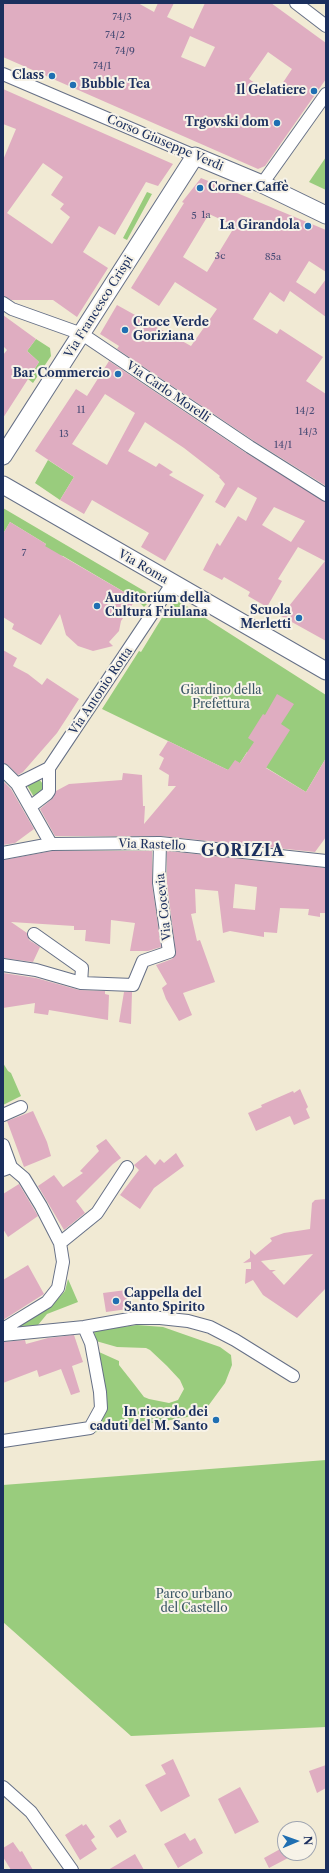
<!DOCTYPE html>
<html>
<head>
<meta charset="utf-8">
<style>
  body { margin:0 }
  #map { position:relative; width:329px; height:1873px; overflow:hidden; background:#f1ead4; font-family:"Libre Caslon Text",serif }
  canvas { display:block }
  .frame { position:absolute; inset:0; border:4px solid #1b2f5e; pointer-events:none }
  .north { position:absolute; left:277px; top:1821px; width:40px; height:40px; box-sizing:border-box; background:#f7f3e8; border:1px solid #9fa5b1; border-radius:50%; rotate:88deg; font-size:11px; font-weight:700; line-height:16px; text-align:center; color:#1b2f5e }
  .north::after { content:''; display:block; margin:auto; width:14px; height:18px; background:#1f6fb2; clip-path:polygon(50% 0,100% 100%,50% 72%,0 100%) }
</style>
</head>
<body>
<div id="map">
<canvas width="329" height="1873"></canvas>
<div class="frame"></div>
<div class="north">N</div>
</div>
<script>
const context = document.querySelector('canvas').getContext('2d');
context.lineJoin = 'round';
function fill(path, color) {
  context.fillStyle = color;
  context.fill(path, 'evenodd');
}
function poly(rows) {
  const path = new Path2D();
  for (const r of rows) {
    path.moveTo(r[0], r[1]);
    for (let i = 2; i < r.length; i += 2) path.lineTo(r[i], r[i + 1]);
  }
  return path;
}
function trace(path, color, width, dash) {
  context.strokeStyle = color;
  context.lineWidth = width;
  context.lineCap = dash ? 'butt' : 'round';
  context.setLineDash(dash || []);
  context.stroke(path);
}
function label(font, color, halo, rows, align = 'center') {
  context.font = font + ' "Libre Caslon Text",serif';
  context.lineWidth = 4;
  context.setLineDash([]);
  context.textBaseline = 'middle';
  context.strokeStyle = halo;
  context.fillStyle = color;
  for (const [text, x, y, turn = 0] of rows) {
    context.save();
    context.translate(x, y);
    context.rotate((+turn || 0) * Math.PI / 180);
    context.textAlign = isNaN(turn) ? turn : align;
    if (halo) context.strokeText(text, 0, 0);
    context.fillText(text, 0, 0);
    context.restore();
  }
}
fill(poly([
  [326,157,326,190,309,182],
  [147,192,152,194,127,240,123,238],
  [36,339,50,348,51,356,33,383,28,379,39,362,27,351],
  [48,460,74,477,60,500,35,483],
  [3,508,146,592,148,603,144,607,136,599,63,556,41,553,46,544,10,522,3,534],
  [174,598,326,695,326,758,306,792,262,765,264,762,247,752,240,763,228,770,102,709,139,651,141,652],
  [38,778,43,784,42,792,34,797,27,785],
  [3,1063,8,1071,11,1073,21,1096,3,1105],
  [68,1279,78,1302,47,1314,38,1325,13,1330,13,1328,52,1305,65,1291],
  [137,1325,163,1327,220,1347,231,1355,232,1365,225,1383,203,1413,183,1418,91,1433,98,1427,107,1410,97,1354,99,1352,119,1361,119,1365,134,1384,144,1397,149,1399,169,1403,178,1400,184,1389,180,1380,167,1366,150,1350,146,1348,117,1347,96,1341,94,1332,96,1330],
  [326,1460,326,1727,131,1736,3,1622,3,1485]
]), '#99cc7d');
fill(poly([
  [3,3,138,3,154,12,158,3,174,3,167,17,193,29,205,3,271,3,326,43,326,79,265,166,258,169,3,57],
  [190,36,215,47,205,67,181,57],
  [268,52,292,69,280,87,277,85,271,94,249,79],
  [3,89,173,164,158,186,146,182,115,235,99,226,83,252,108,268,77,317,53,300,11,300,3,296,3,160,16,129,3,124],
  [43,163,63,177,51,195,64,204,60,209,70,217,52,244,7,213],
  [201,178,326,230,326,272,309,261,296,282,315,294,326,279,326,317,290,291,284,302,270,292,253,319,277,334,280,329,323,357,306,381,326,394,326,486,254,441,117,349,119,346,100,334,117,305,191,346,217,309,175,282,159,306,131,288,184,203,182,202],
  [209,214,235,226,207,272,183,257],
  [3,315,36,339,27,351,39,362,3,418,3,355,7,350,3,346],
  [109,361,246,453,326,502,326,641,281,616,325,561,298,547,278,579,282,581,267,607,248,596,250,592,224,577,222,580,203,570,217,543,220,546,238,516,246,521,257,498,238,487,225,508,215,502,225,484,219,477,220,476,184,448,145,422,128,451,156,467,159,463,173,472,169,475,204,495,165,561,141,547,149,533,92,500,84,514,60,500,74,477,35,451,76,389,87,396],
  [105,394,135,413,107,465,72,444],
  [274,507,305,521,291,542,262,525],
  [10,522,46,544,45,546,136,599,121,621,119,631,109,642,113,646,93,651,78,646,66,635,60,614,41,645,12,629,14,624,3,617,3,534],
  [3,650,17,658,13,666,28,674,42,685,47,678,79,699,57,733,23,772,18,775,8,765,3,763],
  [277,694,294,704,281,724,290,730,266,768,306,792,326,758,326,837,315,852,161,836,55,836,40,809,53,798,56,791,69,784,122,780,123,773,142,775,143,806,145,806,144,824,176,786,168,786,169,775,159,769,164,758,159,755,168,741,228,770,235,760,240,763,254,742,248,738,263,714,265,715],
  [3,781,11,789,34,829,15,843,3,845],
  [52,851,152,851,152,884,161,947,148,951,130,951,135,923,111,920,110,944,85,941,86,930,74,930,74,926,11,922,27,933,29,940,40,947,33,962,3,958,3,860],
  [167,851,326,868,326,913,320,913,320,917,308,915,309,909,280,908,277,933,264,932,264,937,230,931,223,933,218,891,195,889,196,913,191,914,197,941,200,940,215,982,183,993,192,1015,179,1021,166,999,162,988,167,984,156,965,172,959,176,954,167,883],
  [235,884,257,887,255,910,233,908],
  [3,973,36,978,79,990,105,991,105,994,109,995,108,1020,49,1010,48,1015,34,1013,35,1003,3,1008],
  [124,992,132,992,131,1024,119,1022],
  [300,1089,308,1107,306,1109,310,1118,294,1125,290,1116,256,1131,248,1113,262,1107,261,1105,293,1091,294,1093],
  [33,1111,47,1142,51,1156,24,1167,7,1121],
  [106,1139,121,1158,113,1164,76,1201,85,1213,64,1230,38,1186,54,1175,63,1187,83,1173,80,1171,99,1151,96,1146],
  [176,1153,184,1166,154,1188,140,1209,120,1195,139,1170,134,1165,146,1155,155,1165,160,1159,164,1163],
  [19,1184,38,1216,8,1237,3,1229,3,1194],
  [326,1199,326,1288,297,1318,263,1295,253,1280,245,1284,246,1269,251,1269,251,1262,243,1263,250,1258,250,1250,255,1255,272,1241,270,1238,284,1233,310,1229,312,1203,315,1200],
  [313,1254,284,1285,272,1272,276,1270,270,1270,261,1261],
  [28,1265,44,1294,3,1320,3,1280],
  [126,1290,128,1309,106,1312,103,1293],
  [74,1335,83,1362,72,1366,80,1392,71,1395,61,1369,39,1377,37,1370,3,1383,3,1342,25,1340,26,1344,48,1338],
  [173,1759,190,1796,161,1812,145,1785,166,1774,161,1765],
  [326,1765,326,1788,317,1793,309,1771],
  [240,1787,259,1822,235,1834,218,1799],
  [120,1819,127,1832,117,1838,109,1826],
  [82,1824,83,1826,86,1824,95,1837,91,1840,97,1849,80,1860,65,1835],
  [185,1833,190,1841,195,1838,203,1853,178,1868,164,1844],
  [13,1842,20,1852,22,1851,33,1870,11,1870,3,1857,3,1848],
  [282,1848,288,1858,269,1868,264,1858],
  [135,1854,144,1870,108,1870]
]), '#dfadc1');
const street = poly([
  [296,3,326,26],
  [3,74,195,156],
  [262,184,326,94],
  [3,303,12,309,82,334,250,447,326,495],
  [3,770,17,784,51,844],
  [17,784,49,768,172,584],
  [30,807,47,794,49,791,49,768],
  [3,853,51,844,160,843,326,861],
  [34,934,82,968,81,983],
  [3,965,36,970,81,983,133,985,143,961,169,952,159,883,160,843],
  [3,1115,21,1107],
  [3,1145,11,1167],
  [3,1170,11,1167,24,1178,41,1206,60,1243,63,1262,58,1288,47,1302,3,1329],
  [60,1243,97,1213,127,1167],
  [3,1335,84,1327,135,1318,160,1318,188,1321,210,1327,235,1340,293,1376],
  [3,1441,90,1428,101,1408,100,1392,91,1343,84,1327],
  [3,1787,31,1812,72,1870]
]);
const secondary = poly([
  [3,456,195,156,262,184,326,215],
  [3,485,326,671]
]);
trace(street, '#667087', 14);
trace(secondary, '#667087', 19);
trace(street, '#fff', 12);
trace(secondary, '#fff', 17);
for (const [x, y, r, color] of [
  [52,76,4,"#1f6fb2"],
  [73,85,4,"#1f6fb2"],
  [314,91,4,"#1f6fb2"],
  [277,123,4,"#1f6fb2"],
  [200,188,4,"#1f6fb2"],
  [308,226,4,"#1f6fb2"],
  [125,330,4,"#1f6fb2"],
  [118,374,4,"#1f6fb2"],
  [97,606,4,"#1f6fb2"],
  [299,618,4,"#1f6fb2"],
  [116,1301,4,"#1f6fb2"],
  [216,1420,4,"#1f6fb2"]
]) {
  const dot = new Path2D();
  dot.arc(x, y, r, 0, 2 * Math.PI);
  context.fillStyle = color;
  context.fill(dot);
  trace(dot, '#f7f3e8', 1.5);
}
label('10px', '#4c4e77', null, [
  ["74/3",122,17],
  ["74/2",115,35],
  ["74/9",125,51],
  ["74/1",102,66],
  ["1a",206,215],
  ["5",194,216],
  ["3c",220,256],
  ["85a",273,257],
  ["11",81,410],
  ["14/2",305,411],
  ["14/3",308,432],
  ["13",64,434],
  ["14/1",283,445],
  ["7",24,553]
]);
label('bold 12px', '#1b2f5e', '#f7f3e8', [
  ["Class",44,76],
  ["Bubble Tea",81,85,"left"],
  ["Il Gelatiere",306,91],
  ["Trgovski dom",269,123],
  ["Corner Caffè",208,188,"left"],
  ["La Girandola",300,226],
  ["Croce Verde",133,323,"left"],
  ["Goriziana",133,337,"left"],
  ["Bar Commercio",110,374],
  ["Auditorium della",105,599,"left"],
  ["Cultura Friulana",105,613,"left"],
  ["Scuola",291,611],
  ["Merletti",291,625],
  ["Cappella del",124,1294,"left"],
  ["Santo Spirito",124,1308,"left"],
  ["In ricordo dei",208,1413],
  ["caduti del M. Santo",208,1427]
], 'right');
label('12px', '#1b2f5e', '#f7f3e8', [
  ["Corso Giuseppe Verdi",165,143,23],
  ["Via Francesco Crispi",99,307,-58],
  ["Via Carlo Morelli",168,392,34],
  ["Via Roma",143,567,30],
  ["Via Antonio Rotta",101,691,-56],
  ["Via Rastello",152,845,2],
  ["Via Cocevia",164,907,-96]
]);
label('12px', '#3a5666', '#f7f3e8', [
  ["Giardino della",221,691],
  ["Prefettura",221,705],
  ["Parco urbano",194,1595],
  ["del Castello",194,1609]
]);
context.letterSpacing = '1px';
label('bold 16px', '#1b2f5e', '#f7f3e8', [
  ["GORIZIA",243,851]
]);
context.letterSpacing = '0px';
</script>
</body>
</html>
